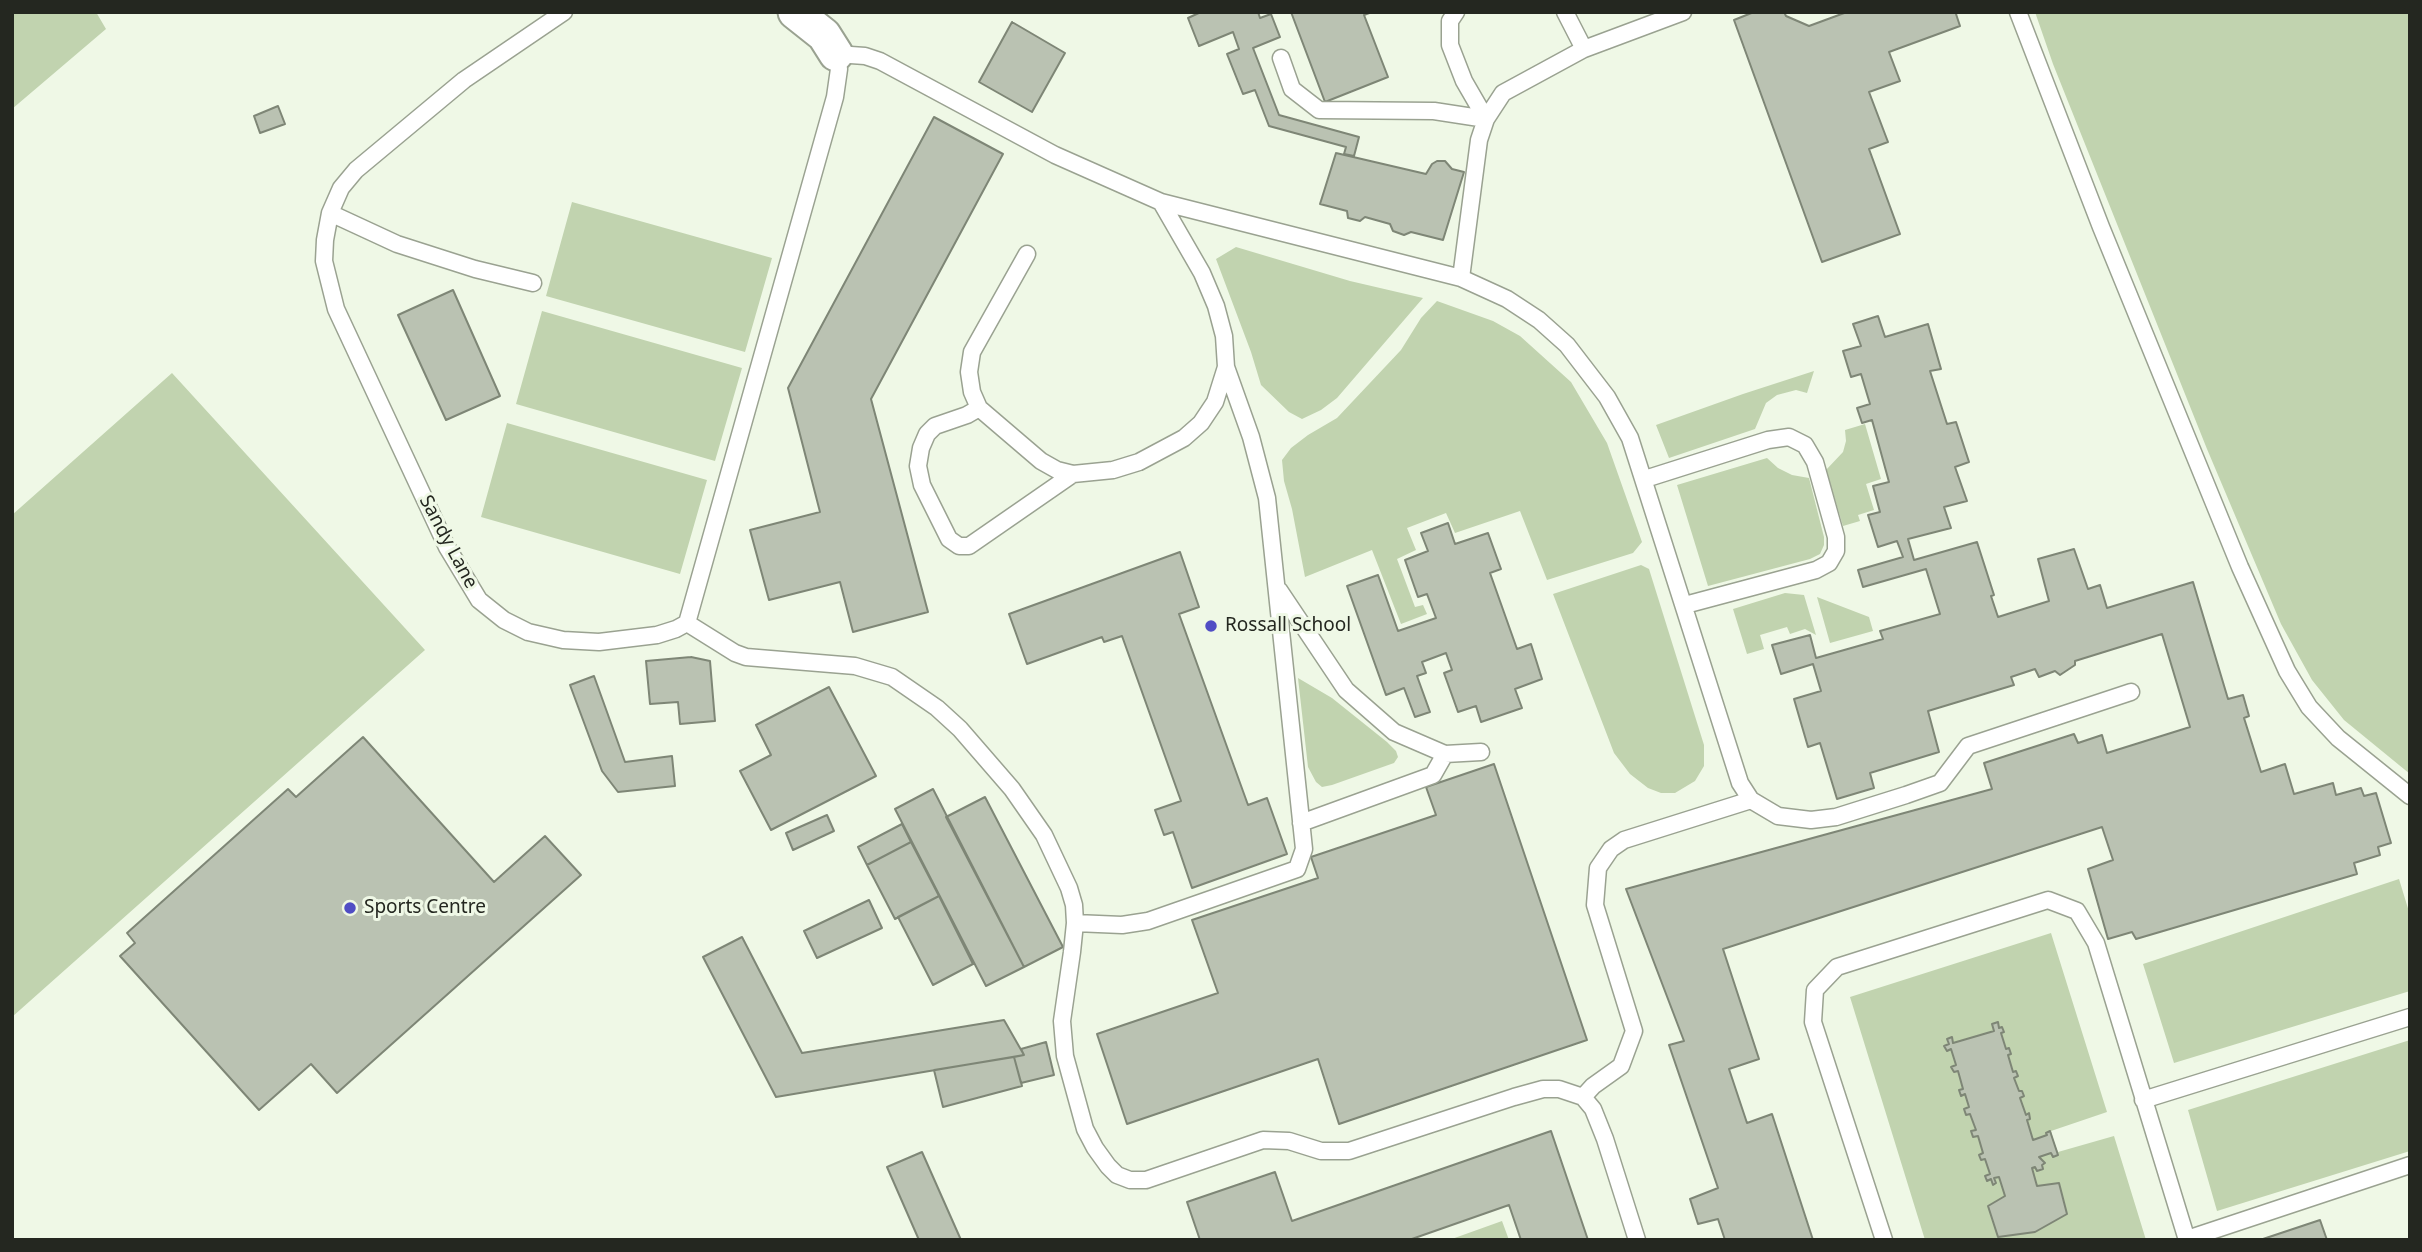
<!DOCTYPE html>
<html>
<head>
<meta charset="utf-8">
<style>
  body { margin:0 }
  #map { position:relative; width:2422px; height:1252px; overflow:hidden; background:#eff8e6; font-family:"Noto Sans",sans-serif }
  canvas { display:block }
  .frame { position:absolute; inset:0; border:14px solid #242720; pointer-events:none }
</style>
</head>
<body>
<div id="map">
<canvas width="2422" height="1252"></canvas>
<div class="frame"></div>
</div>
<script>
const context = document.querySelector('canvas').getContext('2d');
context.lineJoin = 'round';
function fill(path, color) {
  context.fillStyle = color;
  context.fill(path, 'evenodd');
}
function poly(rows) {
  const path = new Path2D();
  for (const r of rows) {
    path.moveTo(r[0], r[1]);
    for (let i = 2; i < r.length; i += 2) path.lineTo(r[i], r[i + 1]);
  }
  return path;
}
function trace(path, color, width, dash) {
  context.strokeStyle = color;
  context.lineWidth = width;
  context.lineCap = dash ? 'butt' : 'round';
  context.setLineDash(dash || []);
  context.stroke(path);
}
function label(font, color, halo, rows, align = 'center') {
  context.font = font + ' "Noto Sans",sans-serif';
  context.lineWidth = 6;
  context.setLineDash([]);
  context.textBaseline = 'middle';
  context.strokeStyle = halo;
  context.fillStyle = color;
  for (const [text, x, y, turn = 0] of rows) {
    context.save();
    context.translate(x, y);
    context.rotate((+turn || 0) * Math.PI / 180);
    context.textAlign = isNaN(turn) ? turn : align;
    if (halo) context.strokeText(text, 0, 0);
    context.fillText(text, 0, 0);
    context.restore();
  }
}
fill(poly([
  [12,12,96,12,106,29,12,109],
  [2035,12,2410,12,2410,774,2344,720,2312,680,2281,624,2207,449,2053,64],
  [572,202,772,258,745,352,546,296],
  [1236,247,1350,281,1423,298,1337,398,1321,410,1302,419,1289,412,1261,385,1251,352,1216,259],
  [1437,301,1493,321,1520,336,1571,382,1607,443,1642,542,1633,553,1547,580,1520,511,1455,533,1446,513,1407,528,1416,550,1397,559,1415,607,1423,605,1427,614,1401,624,1372,550,1305,577,1292,509,1284,481,1282,460,1291,448,1308,435,1337,418,1401,350,1421,318],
  [542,311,742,368,715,461,516,404],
  [1814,371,1807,393,1796,390,1777,395,1766,403,1755,429,1669,458,1656,425,1743,394],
  [172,373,425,650,12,1017,12,515],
  [507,423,707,480,680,574,481,517],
  [1865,424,1881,479,1866,484,1874,510,1858,515,1860,521,1843,526,1826,470,1843,452,1846,441,1845,430],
  [1767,458,1778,468,1792,475,1809,478,1824,537,1824,545,1820,554,1810,559,1708,586,1677,485],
  [1641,565,1649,569,1704,745,1704,766,1695,781,1675,793,1661,793,1648,788,1630,774,1614,753,1553,594],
  [1785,593,1804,595,1816,635,1805,629,1790,634,1787,627,1760,635,1764,649,1747,654,1733,609],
  [1817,597,1869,617,1873,631,1830,643],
  [1298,678,1332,698,1387,742,1396,751,1398,757,1394,763,1332,785,1322,787,1316,782,1308,767],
  [2399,879,2410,915,2410,991,2174,1063,2143,964],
  [2051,933,2107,1112,2051,1131,2054,1142,2058,1152,2114,1136,2146,1240,1925,1240,1850,997],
  [2410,1040,2410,1151,2217,1211,2188,1110],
  [1502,1221,1509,1240,1449,1240]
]), '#c1d3af');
const building = poly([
  [1201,12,1258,12,1260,18,1271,14,1280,37,1253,48,1279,115,1359,137,1354,156,1344,154,1346,147,1269,126,1255,90,1243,94,1227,54,1239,49,1233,32,1199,46,1188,18,1201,12],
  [1291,12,1372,12,1364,15,1388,77,1325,102,1291,12],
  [1754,12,1784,12,1786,16,1809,26,1847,12,1959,12,1956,14,1960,26,1889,52,1900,81,1869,92,1888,142,1869,149,1900,234,1822,262,1734,20,1754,12],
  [1012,22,1065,53,1032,112,979,82,1012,22],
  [278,106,285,124,260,133,254,116,278,106],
  [934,117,1003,154,871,399,928,612,853,632,840,582,769,600,750,530,820,512,788,388,934,117],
  [1336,153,1426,174,1432,164,1437,161,1445,161,1452,169,1464,172,1443,240,1411,232,1404,235,1393,231,1390,224,1365,217,1360,221,1348,218,1347,211,1320,204,1336,153],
  [453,290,500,396,446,420,398,315,453,290],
  [1878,316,1885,337,1928,324,1941,369,1930,371,1947,424,1956,422,1969,462,1955,467,1967,501,1944,507,1951,528,1908,539,1914,560,1977,542,1994,595,1991,596,1998,617,2049,601,2038,559,2074,549,2088,589,2100,585,2107,608,2193,582,2228,699,2243,695,2249,716,2244,718,2261,772,2285,764,2294,794,2333,783,2336,795,2361,788,2364,796,2376,793,2391,843,2378,847,2380,855,2354,863,2357,874,2136,939,2132,932,2108,939,2088,869,2113,860,2102,827,1723,949,1759,1059,1729,1069,1747,1123,1772,1114,1813,1240,1725,1240,1718,1219,1698,1224,1690,1199,1718,1188,1669,1045,1684,1041,1626,889,1992,789,1984,763,2074,734,2078,743,2102,735,2107,753,2190,727,2162,634,2075,661,2075,665,2060,675,2055,671,2039,677,2035,669,2011,677,2014,685,1928,711,1939,752,1870,773,1874,788,1837,799,1820,743,1808,747,1794,699,1821,691,1813,664,1781,674,1772,645,1810,635,1816,658,1883,639,1880,631,1940,614,1926,569,1863,587,1858,570,1903,557,1897,541,1878,547,1868,515,1880,512,1873,486,1889,482,1872,420,1862,423,1857,408,1870,404,1861,374,1851,377,1843,351,1861,346,1853,324,1878,316],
  [1448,523,1455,544,1488,533,1501,569,1490,573,1517,649,1531,644,1542,679,1515,689,1522,708,1481,722,1476,706,1458,712,1444,673,1452,670,1446,653,1422,662,1426,673,1417,676,1430,712,1415,717,1404,688,1386,695,1347,586,1378,575,1398,631,1436,618,1427,594,1418,597,1405,560,1428,551,1421,533,1448,523],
  [1180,552,1199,607,1179,614,1248,805,1267,798,1287,854,1192,888,1173,832,1164,835,1155,810,1181,801,1122,636,1104,642,1102,637,1027,664,1009,614,1180,552],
  [691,657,710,661,715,721,680,724,678,702,650,704,646,661,691,657],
  [594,676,625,762,672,756,675,786,618,792,602,771,570,685,594,676],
  [829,687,876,776,771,830,740,771,771,755,756,725,829,687],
  [363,737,494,882,545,836,581,875,337,1093,311,1064,259,1110,120,956,135,943,127,933,288,789,296,797,363,737],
  [1494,764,1587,1040,1339,1124,1318,1059,1127,1124,1097,1034,1218,993,1192,920,1318,878,1311,857,1436,815,1426,787,1494,764],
  [933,789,1024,967,986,986,895,809,933,789],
  [985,797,1063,947,1024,967,946,817,985,797],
  [827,815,834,831,793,850,786,833,827,815],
  [902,824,911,842,867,865,858,847,902,824],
  [911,842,939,896,895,919,867,865,911,842],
  [939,896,973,964,933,985,898,917,939,896],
  [869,900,882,928,817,958,804,931,869,900],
  [742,937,802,1053,1004,1020,1024,1055,776,1097,703,957,742,937],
  [1998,1022,1999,1028,2002,1027,2004,1032,2001,1033,2006,1049,2009,1048,2011,1054,2008,1055,2013,1072,2016,1071,2018,1076,2014,1078,2019,1091,2022,1091,2024,1096,2020,1098,2026,1115,2029,1113,2030,1119,2027,1120,2033,1140,2047,1135,2046,1133,2050,1131,2058,1155,2053,1157,2051,1153,2039,1157,2045,1163,2042,1165,2043,1169,2037,1171,2035,1167,2032,1168,2037,1186,2059,1183,2067,1214,2035,1232,1998,1237,1988,1206,2005,1196,1999,1177,1994,1178,1996,1183,1993,1185,1991,1179,1987,1181,1985,1176,1990,1174,1985,1159,1981,1160,1979,1155,1983,1153,1978,1136,1973,1137,1971,1131,1976,1130,1970,1114,1966,1115,1964,1109,1969,1107,1965,1094,1961,1096,1959,1090,1963,1089,1958,1071,1954,1072,1951,1067,1956,1065,1951,1049,1947,1051,1944,1046,1949,1044,1947,1039,1952,1037,1953,1043,1994,1031,1992,1024,1998,1022],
  [1046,1042,1054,1075,1021,1083,1014,1057,1024,1055,1021,1049,1046,1042],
  [1014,1057,1022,1086,943,1107,934,1070,1014,1057],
  [1551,1131,1588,1240,1521,1240,1509,1205,1409,1240,1200,1240,1187,1202,1275,1172,1292,1221,1551,1131],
  [922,1152,961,1240,919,1240,887,1167,922,1152],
  [2320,1220,2327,1240,2260,1240,2320,1220]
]);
fill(building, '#bac2b2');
trace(building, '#7e8676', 2);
const service = poly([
  [564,12,464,80,356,170,341,188,330,213,325,240,324,261,336,309,447,547,479,600,504,620,528,632,563,640,599,642,657,635,676,629,687,623,835,97,839,69,836,54,865,56,880,61,1055,155,1161,202,1461,278,1507,299,1539,320,1567,345,1607,397,1630,438,1740,783,1751,800,1778,816,1811,820,1836,817,1906,795,1940,783,1968,746,2131,692],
  [1456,12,1450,21,1450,45,1464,81,1486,119],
  [1565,12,1584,49],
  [2018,12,2101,227,2240,567,2287,671,2309,707,2338,738,2410,796],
  [1281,58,1292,89,1319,110,1434,111,1486,119],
  [330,213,397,244,475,269,533,283],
  [1027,254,972,352,969,372,972,392,979,408,1041,461,1057,470,1073,474,1113,470,1139,462,1184,438,1201,423,1215,402,1226,367],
  [1461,278,1479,140,1486,119,1503,93,1584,49,1683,12],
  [979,408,967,415,935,426,927,434,921,448,918,466,922,485,949,539,959,546,969,546,1073,474],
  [1645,479,1768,440,1789,437,1805,445,1815,462,1836,537,1836,551,1829,563,1816,570,1685,605],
  [1279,590,1346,690,1394,732,1445,754,1481,752],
  [687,623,735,653,746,657,855,666,892,677,937,708,960,729,1012,789,1044,835,1069,888,1074,905,1075,923,1072,952,1062,1021,1065,1056,1085,1129,1095,1148,1108,1166,1117,1175,1130,1180,1146,1180,1263,1140,1289,1141,1321,1151,1349,1151,1514,1097,1543,1089,1559,1089,1583,1097,1593,1109,1605,1139,1637,1240],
  [1301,823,1433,775,1445,754],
  [1075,923,1122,925,1148,921,1297,869,1304,849,1267,498,1251,437,1226,367,1224,336,1216,306,1202,273,1161,202],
  [1583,1097,1593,1086,1621,1066,1634,1031,1595,905,1598,868,1611,849,1624,840,1751,800],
  [2143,1100,2410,1017],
  [2187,1239,2410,1165],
  [1884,1240,1813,1022,1815,990,1837,967,2048,900,2077,911,2096,943,2187,1240]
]);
const minor = poly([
  [795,12,824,35,836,54]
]);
trace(service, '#9aa291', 19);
trace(minor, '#9aa291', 37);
trace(service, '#fff', 16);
trace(minor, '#fff', 33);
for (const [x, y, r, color] of [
  [1211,626,7,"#504dc4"],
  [350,908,7,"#504dc4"]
]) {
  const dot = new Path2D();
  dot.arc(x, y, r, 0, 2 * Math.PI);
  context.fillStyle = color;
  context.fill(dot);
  trace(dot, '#eff8e6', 2.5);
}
label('19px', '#242720', '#eff8e6', [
  ["Sandy Lane",448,542,62]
]);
label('19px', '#242720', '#eff8e6', [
  ["Rossall School",1225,626],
  ["Sports Centre",364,908]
], 'left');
</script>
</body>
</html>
